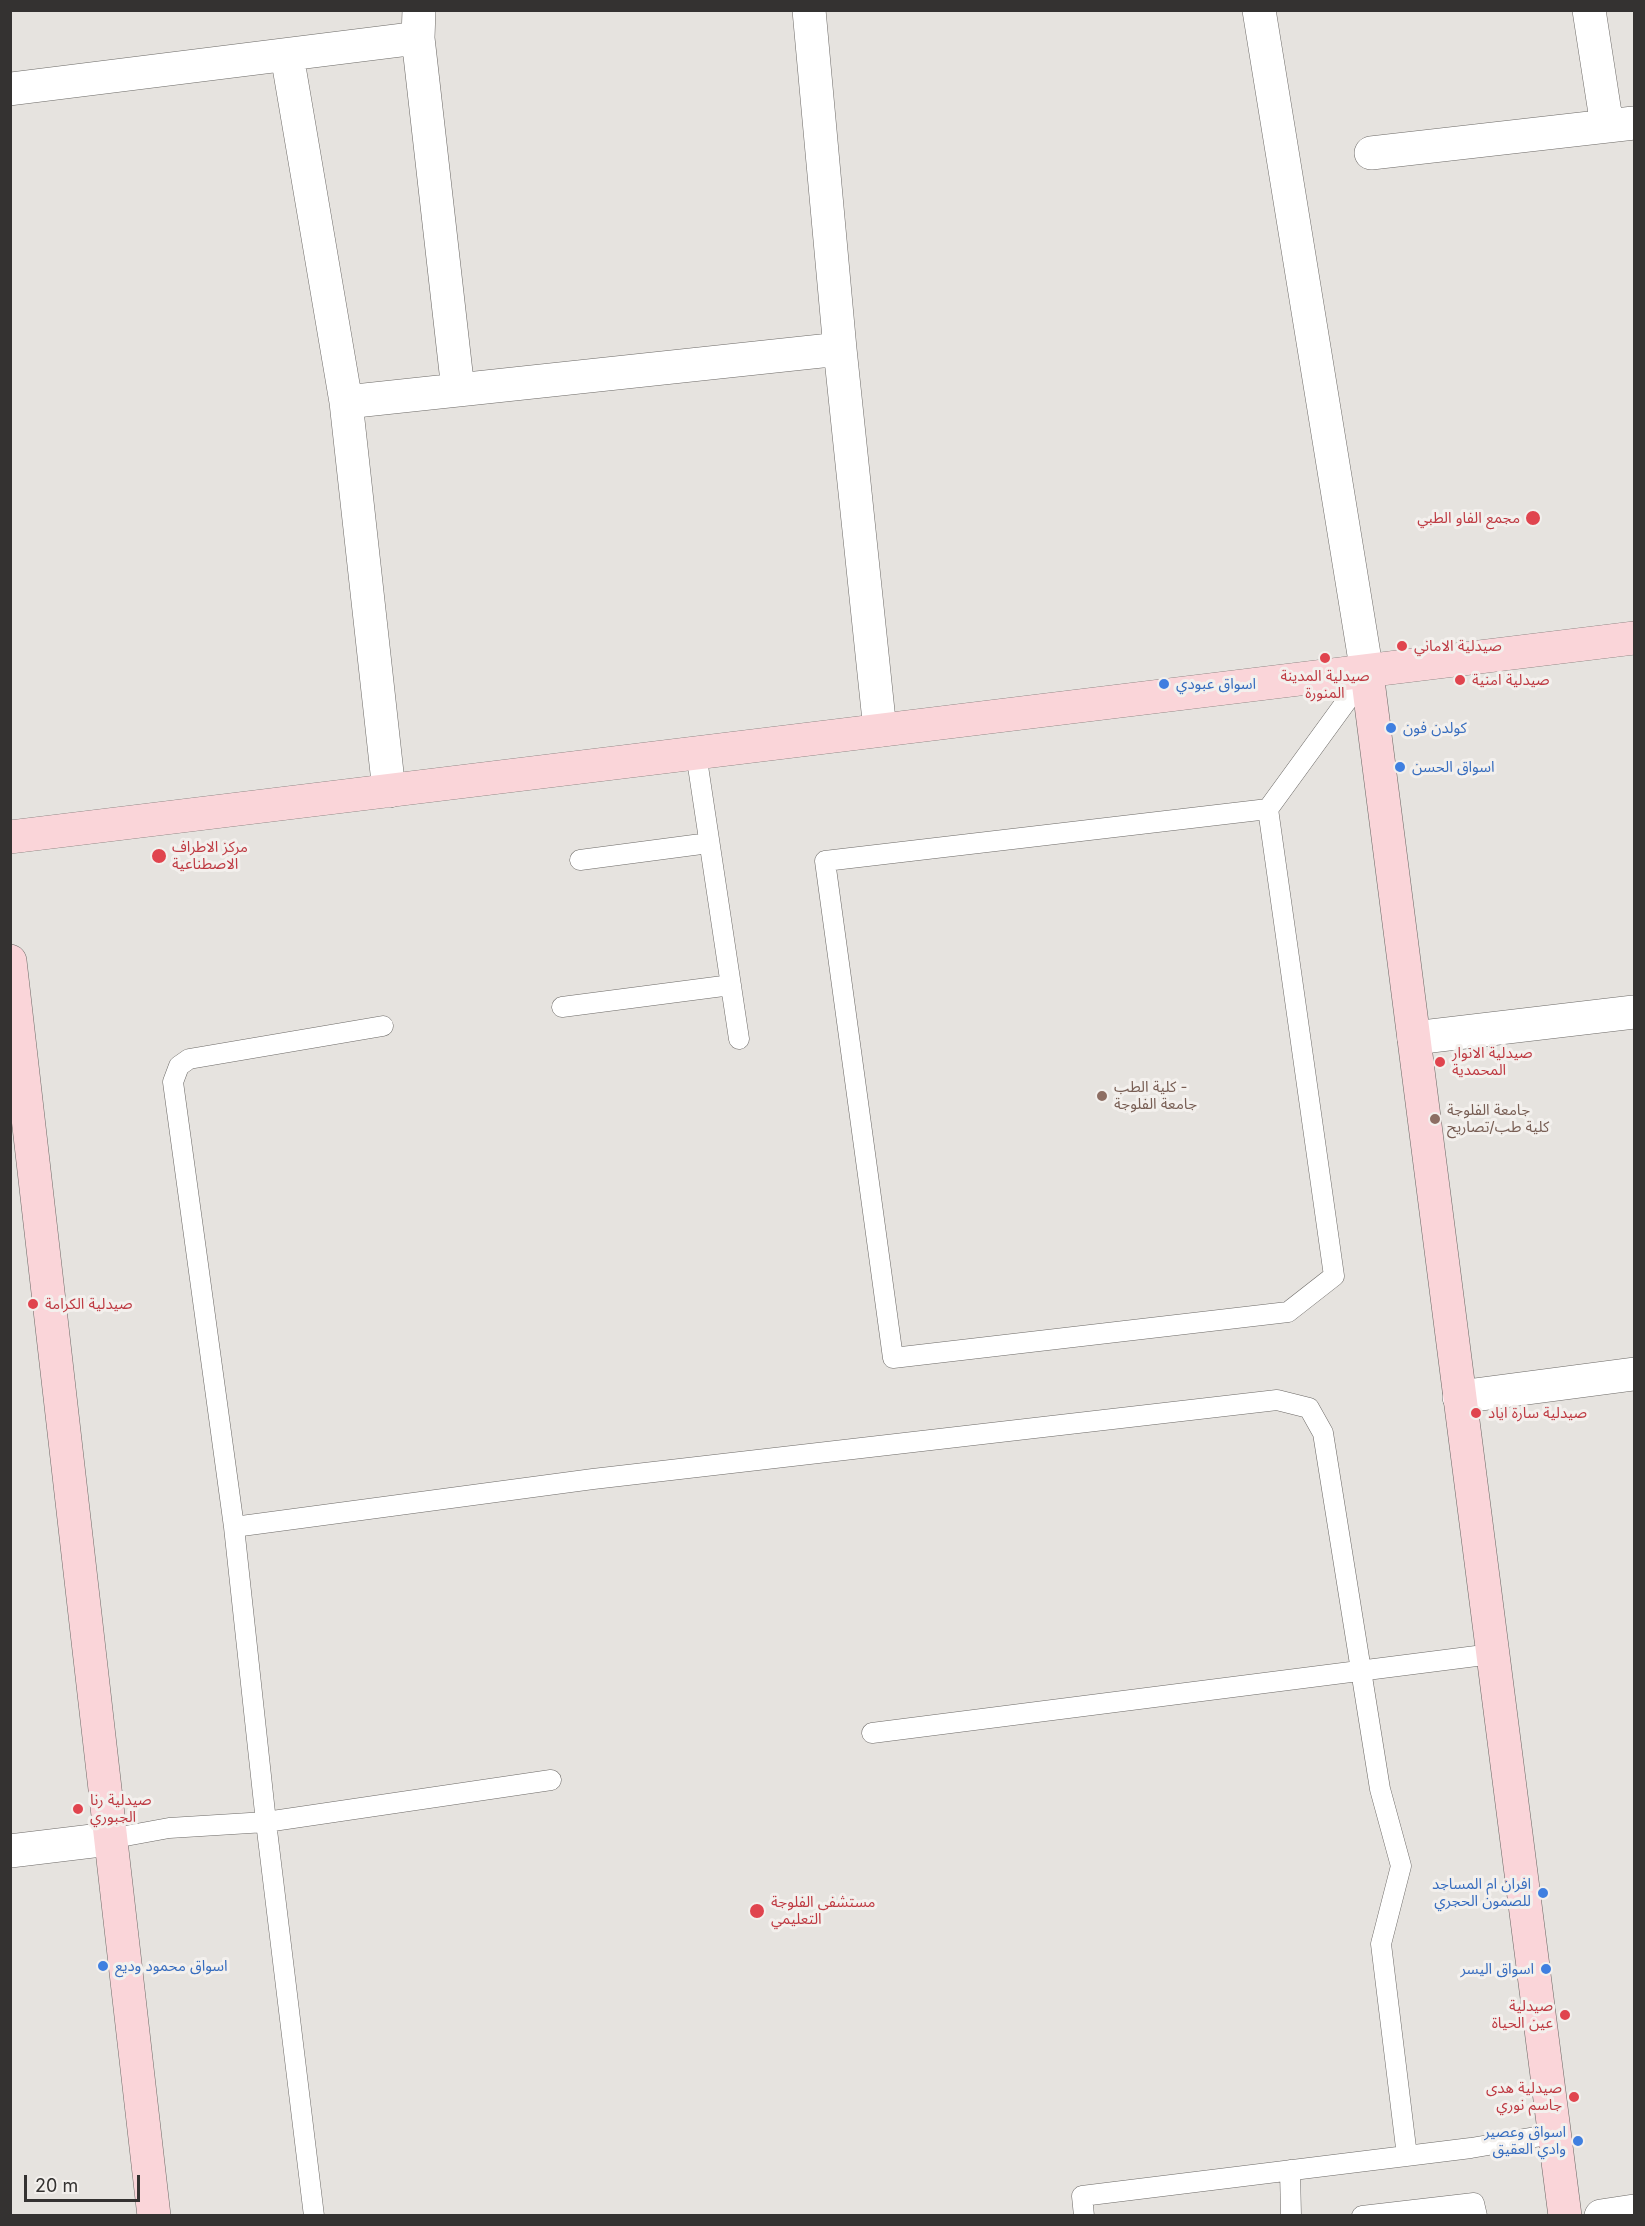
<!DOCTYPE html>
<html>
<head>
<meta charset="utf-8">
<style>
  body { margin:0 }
  #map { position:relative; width:1645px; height:2226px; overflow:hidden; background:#e6e3df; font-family:Inter,sans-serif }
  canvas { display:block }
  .frame { position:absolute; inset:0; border:12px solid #343231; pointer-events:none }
  .scale { position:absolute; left:24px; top:2175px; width:116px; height:27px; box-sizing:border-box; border:3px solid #343231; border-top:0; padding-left:8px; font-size:18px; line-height:21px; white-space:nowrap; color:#343231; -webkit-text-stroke:4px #f3f0ed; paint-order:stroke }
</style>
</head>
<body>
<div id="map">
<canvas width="1645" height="2226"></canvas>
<div class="frame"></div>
<div class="scale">20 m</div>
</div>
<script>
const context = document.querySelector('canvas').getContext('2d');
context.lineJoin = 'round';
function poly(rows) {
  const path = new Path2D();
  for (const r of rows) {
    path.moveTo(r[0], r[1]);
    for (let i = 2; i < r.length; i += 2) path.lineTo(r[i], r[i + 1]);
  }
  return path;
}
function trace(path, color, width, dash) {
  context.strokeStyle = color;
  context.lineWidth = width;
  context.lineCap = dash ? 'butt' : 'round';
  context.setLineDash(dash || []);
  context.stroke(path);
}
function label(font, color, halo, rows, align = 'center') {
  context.font = font + ' Inter,"Noto Sans Arabic",sans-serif';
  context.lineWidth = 6;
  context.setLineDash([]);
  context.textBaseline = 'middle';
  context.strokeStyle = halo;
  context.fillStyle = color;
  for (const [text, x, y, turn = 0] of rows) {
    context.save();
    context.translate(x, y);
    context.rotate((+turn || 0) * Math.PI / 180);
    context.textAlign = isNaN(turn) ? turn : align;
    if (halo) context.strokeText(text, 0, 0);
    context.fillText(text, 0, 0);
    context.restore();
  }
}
const lane = poly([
  [696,753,739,1039],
  [1268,809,1334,1276,1288,1312,893,1358,825,861,1268,809,1367,673],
  [580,860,709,843],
  [562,1007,731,985],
  [234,1527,593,1479,1277,1400,1309,1408,1323,1433,1380,1789,1401,1866,1381,1944,1407,2156],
  [872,1733,1492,1654],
  [109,1839,169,1828,266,1822,551,1780],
  [1290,2170,1291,2216],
  [314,2216,266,1822,234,1527,173,1082,179,1066,189,1059,383,1026],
  [1084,2216,1082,2196,1471,2148,1553,2134],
  [1362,2216,1474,2203,1477,2216]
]);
const street = poly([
  [419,10,418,38,458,390],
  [809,10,840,349,880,730],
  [1259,10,1367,673],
  [1589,10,1607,126],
  [287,55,346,402,389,791],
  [10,89,418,38],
  [1371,153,1634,123],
  [346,402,840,349],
  [1414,1038,1634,1012],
  [1459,1397,1634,1374],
  [10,1851,109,1839],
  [1601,2216,1634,2211]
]);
const secondary = poly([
  [1367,673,1565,2216],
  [10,837,1634,638],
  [10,961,154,2216]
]);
trace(lane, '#6c6966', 21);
trace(street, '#6c6966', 34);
trace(secondary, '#6c6966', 34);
trace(lane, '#fff', 20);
trace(street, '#fff', 33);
trace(secondary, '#fad5d9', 33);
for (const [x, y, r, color] of [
  [1533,518,8,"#e0444e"],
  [1402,646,6,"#e0444e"],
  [1325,658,6,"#e0444e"],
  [1460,680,6,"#e0444e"],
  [1164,684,6,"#3f7fe0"],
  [1391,728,6,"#3f7fe0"],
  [1400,767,6,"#3f7fe0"],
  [159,856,8,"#e0444e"],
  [1440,1062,6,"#e0444e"],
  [1102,1096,6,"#8d6e63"],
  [1435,1119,6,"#8d6e63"],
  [33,1304,6,"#e0444e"],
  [1476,1413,6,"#e0444e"],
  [78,1809,6,"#e0444e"],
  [1543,1893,6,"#3f7fe0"],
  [757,1911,8,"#e0444e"],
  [103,1966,6,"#3f7fe0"],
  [1546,1969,6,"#3f7fe0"],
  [1565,2015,6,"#e0444e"],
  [1574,2097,6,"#e0444e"],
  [1578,2141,6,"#3f7fe0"]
]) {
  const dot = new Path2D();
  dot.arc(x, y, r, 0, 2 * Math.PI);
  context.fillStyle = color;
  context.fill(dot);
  trace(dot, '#f3f0ed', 2);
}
label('15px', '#be3a42', '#f3f0ed', [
  ["مجمع الفاو الطبي",1520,518,"right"],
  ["صيدلية الاماني",1414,646],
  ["صيدلية المدينة",1325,676,"center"],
  ["المنورة",1325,693,"center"],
  ["صيدلية امنية",1472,680],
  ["مركز الاطراف",172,847],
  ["الاصطناعية",172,864],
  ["صيدلية الانوار",1452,1053],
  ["المحمدية",1452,1070],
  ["صيدلية الكرامة",45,1304],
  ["صيدلية سارة اياد",1488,1413],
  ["صيدلية رنا",90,1800],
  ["الجبوري",90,1817],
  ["مستشفى الفلوجة",771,1902],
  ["التعليمي",771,1919],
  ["صيدلية",1553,2006,"right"],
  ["عين الحياة",1553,2023,"right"],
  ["صيدلية هدى",1562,2088,"right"],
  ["جاسم نوري",1562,2105,"right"]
], 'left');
label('15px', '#366cbe', '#f3f0ed', [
  ["اسواق عبودي",1176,684],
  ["كولدن فون",1403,728],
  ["اسواق الحسن",1412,767],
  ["افران ام المساجد",1531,1884,"right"],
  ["للصمون الحجري",1531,1901,"right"],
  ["اسواق محمود وديع",115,1966],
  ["اسواق اليسر",1534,1969,"right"],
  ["اسواق وعصير",1566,2132,"right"],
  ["وادي العقيق",1566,2149,"right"]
], 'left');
label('15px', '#785e54', '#f3f0ed', [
  ["كلية الطب -",1114,1087],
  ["جامعة الفلوجة",1114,1104],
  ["جامعة الفلوجة",1447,1110],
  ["كلية طب/تصاريح",1447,1127]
], 'left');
</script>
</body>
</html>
